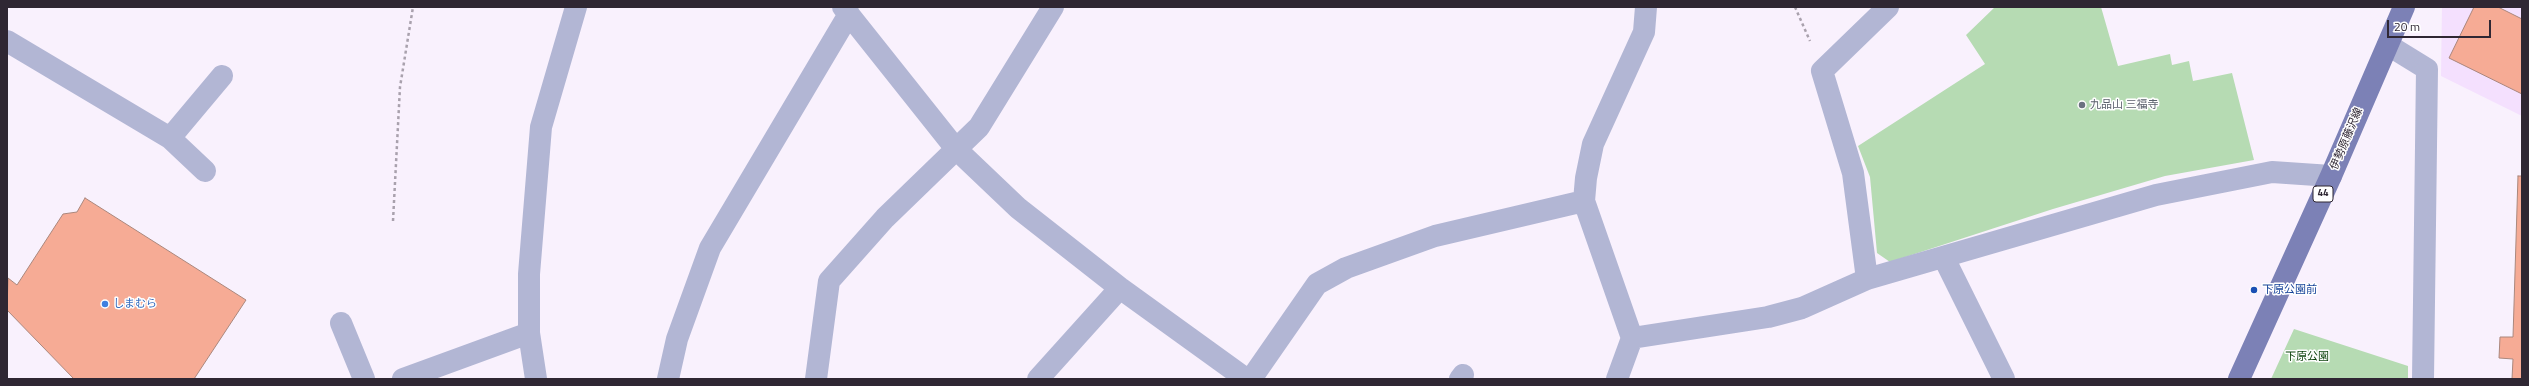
<!DOCTYPE html>
<html>
<head>
<meta charset="utf-8">
<style>
  body { margin:0 }
  #map { position:relative; width:2529px; height:386px; overflow:hidden; background:#f9f1fd; font-family:"Titillium Web",sans-serif }
  canvas { display:block }
  .frame { position:absolute; inset:0; border:8px solid #2f2733; pointer-events:none }
  .scale { position:absolute; left:2387px; top:20px; width:104px; height:18px; box-sizing:border-box; border:2px solid #2f2733; border-top:0; padding-left:5px; font-size:12px; line-height:14px; white-space:nowrap; color:#2f2733; -webkit-text-stroke:3px #fff; paint-order:stroke }
</style>
</head>
<body>
<div id="map">
<canvas width="2529" height="386"></canvas>
<div class="frame"></div>
<div class="scale">20 m</div>
</div>
<script>
const context = document.querySelector('canvas').getContext('2d');
context.lineJoin = 'round';
function fill(path, color) {
  context.fillStyle = color;
  context.fill(path, 'evenodd');
}
function poly(rows) {
  const path = new Path2D();
  for (const r of rows) {
    path.moveTo(r[0], r[1]);
    for (let i = 2; i < r.length; i += 2) path.lineTo(r[i], r[i + 1]);
  }
  return path;
}
function trace(path, color, width, dash) {
  context.strokeStyle = color;
  context.lineWidth = width;
  context.lineCap = dash ? 'butt' : 'round';
  context.setLineDash(dash || []);
  context.stroke(path);
}
function label(font, color, halo, rows, align = 'center') {
  context.font = font + ' "Titillium Web","Noto Sans JP",sans-serif';
  context.lineWidth = 3;
  context.setLineDash([]);
  context.textBaseline = 'middle';
  context.strokeStyle = halo;
  context.fillStyle = color;
  for (const [text, x, y, turn = 0] of rows) {
    context.save();
    context.translate(x, y);
    context.rotate((+turn || 0) * Math.PI / 180);
    context.textAlign = isNaN(turn) ? turn : align;
    if (halo) context.strokeText(text, 0, 0);
    context.fillText(text, 0, 0);
    context.restore();
  }
}
fill(poly([
  [2442,7,2522,7,2522,116,2441,76]
]), '#f4e0fe');
fill(poly([
  [1995,7,2101,7,2118,66,2170,54,2172,65,2189,61,2193,81,2232,73,2254,160,2165,176,2053,209,1890,262,1877,253,1870,177,1858,146,1985,64,1966,35],
  [2294,329,2408,366,2408,379,2271,379]
]), '#b6dbb3');
const building = poly([
  [2474,7,2498,7,2522,19,2522,94,2449,58,2474,7],
  [2518,176,2522,176,2522,379,2512,379,2513,359,2499,358,2500,337,2513,337,2518,176],
  [85,198,246,300,194,379,74,379,7,310,8,278,17,285,63,214,77,212,85,198]
]);
fill(building, '#f6ab95');
trace(building, '#aa877d', 1);
trace(poly([
  [1795,7,1810,41],
  [393,221,400,87,413,7]
]), '#a9a1ad', 2.5, [3, 3]);
trace(poly([
  [843,7,956,149,1018,208,1120,288,1246,379],
  [1646,7,1644,32,1593,144,1586,178,1584,201,1632,338,1768,317,1802,308,1867,279,2156,195,2272,172,2331,176],
  [7,41,170,138,205,171],
  [2388,45,2427,69,2423,379],
  [170,138,222,76],
  [1944,258,2004,379],
  [1867,279,1853,173,1822,71,1888,7],
  [341,323,364,379],
  [403,379,529,333],
  [536,379,529,333,529,274,541,127,576,7],
  [668,379,677,339,710,248,849,14],
  [816,379,829,281,885,218,979,127,1053,7],
  [1038,379,1120,288],
  [1251,379,1317,284,1346,268,1435,236,1584,201],
  [1460,379,1463,375],
  [1617,379,1632,338]
]), '#b2b6d4', 22);
trace(poly([
  [2239,379,2331,176,2404,7]
]), '#7c81b6', 22);
for (const [x, y, r, color] of [
  [2082,105,4,"#6b7280"],
  [2254,290,4,"#1a4fb4"],
  [105,304,4,"#3f7fe0"]
]) {
  const dot = new Path2D();
  dot.arc(x, y, r, 0, 2 * Math.PI);
  context.fillStyle = color;
  context.fill(dot);
  trace(dot, '#fff', 1.5);
}
for (const [x, y, w] of [
  [2323,194,20]
]) {
  const box = new Path2D();
  box.roundRect(x - w / 2, y - 8, w, 16, 3);
  context.fillStyle = '#fff';
  context.fill(box);
  trace(box, '#2f2733', 1);
}
label('bold 10px', '#2f2733', null, [
  ["44",2323,194]
]);
label('11px', '#5b616d', '#fff', [
  ["九品山 三福寺",2090,105]
], 'left');
label('11px', '#2f2733', '#fff', [
  ["伊勢原藤沢線",2347,139,-67]
]);
label('11px', '#164399', '#fff', [
  ["下原公園前",2262,290]
], 'left');
label('11px', '#366cbe', '#fff', [
  ["しまむら",113,304]
], 'left');
label('11px', '#083f07', '#fff', [
  ["下原公園",2307,357]
]);
</script>
</body>
</html>
